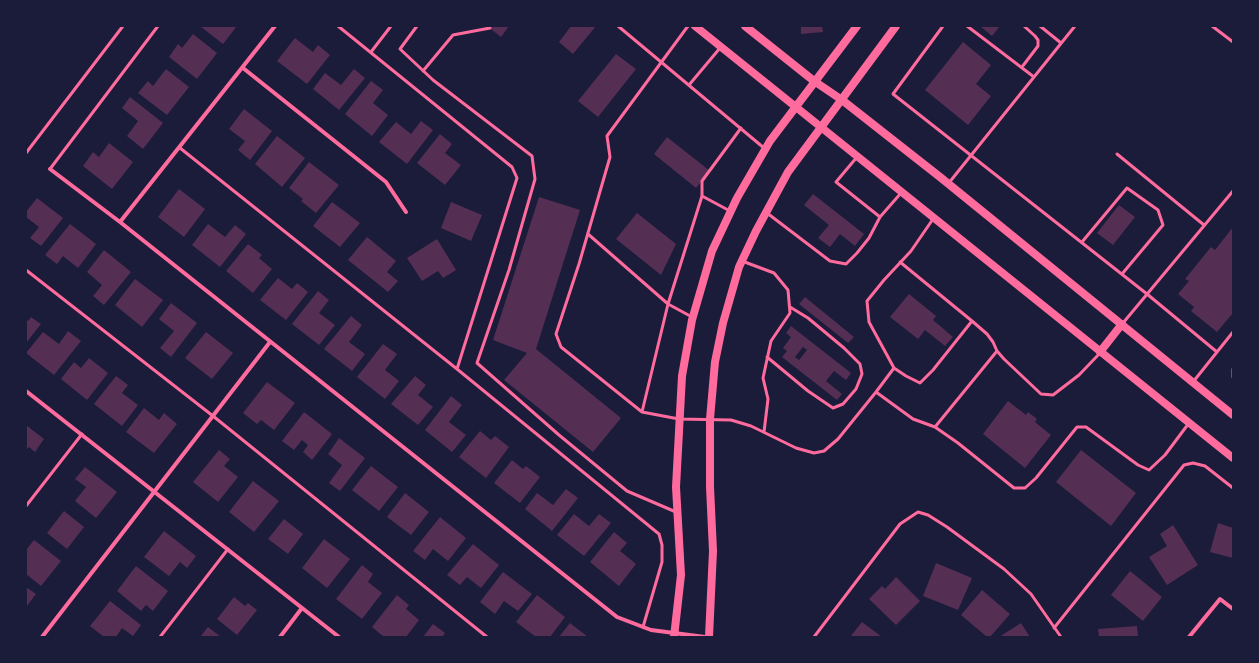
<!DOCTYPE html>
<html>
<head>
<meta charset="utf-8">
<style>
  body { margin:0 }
  #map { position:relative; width:1259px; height:663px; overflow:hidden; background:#1b1b3a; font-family:"Archivo Narrow",sans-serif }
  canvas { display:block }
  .frame { position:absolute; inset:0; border:27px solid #1b1b3a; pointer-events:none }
</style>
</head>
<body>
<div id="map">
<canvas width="1259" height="663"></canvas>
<div class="frame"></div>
</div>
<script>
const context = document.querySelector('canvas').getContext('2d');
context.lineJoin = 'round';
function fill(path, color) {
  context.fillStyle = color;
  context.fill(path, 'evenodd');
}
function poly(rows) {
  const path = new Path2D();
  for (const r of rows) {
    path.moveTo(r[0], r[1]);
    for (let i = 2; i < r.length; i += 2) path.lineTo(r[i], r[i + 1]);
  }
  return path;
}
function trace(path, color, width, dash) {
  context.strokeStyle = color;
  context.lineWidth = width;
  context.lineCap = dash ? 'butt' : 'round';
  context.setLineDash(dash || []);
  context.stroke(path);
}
fill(poly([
  [200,26,237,26,223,44],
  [487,26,509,26,501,37],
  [571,26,596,26,573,54,559,42],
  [801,26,822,26,823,32,801,34],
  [980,26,1000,26,992,36],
  [193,34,217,53,197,79,169,57,178,44,182,48],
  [295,38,313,52,318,45,330,55,307,84,277,61],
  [963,42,991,65,976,84,991,96,968,125,925,90],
  [616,54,636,69,598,117,578,101],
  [166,69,189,87,167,115,138,93,148,81,153,86],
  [354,69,365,78,339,110,313,89,325,73,341,85],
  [371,81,383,90,373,103,388,115,372,136,345,114],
  [130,97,163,123,143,149,127,136,138,121,122,108],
  [244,109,272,131,250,160,238,150,245,141,229,129],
  [421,121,433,130,407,164,379,142,396,122,411,134],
  [440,134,452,144,445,153,461,165,445,185,417,163],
  [277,136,305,158,282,187,255,164],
  [667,137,710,171,696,188,654,154],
  [109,143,133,162,112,189,83,166,93,152,99,157],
  [309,162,339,185,316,213,301,201,303,199,289,188],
  [179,189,205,209,184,237,158,217],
  [813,194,864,234,855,246,840,234,830,247,818,238,829,225,804,205],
  [539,197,580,210,536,349,621,418,593,452,504,380,527,353,493,340],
  [37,198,63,218,41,246,30,238,39,227,26,217,26,212],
  [332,202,360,223,340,247,313,226],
  [451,202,482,215,471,241,441,228],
  [1119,205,1135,217,1113,245,1097,233],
  [637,213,676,244,661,275,616,239],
  [70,224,96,244,78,268,63,256,57,264,45,255],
  [208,224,225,237,235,225,246,234,220,267,192,245],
  [1233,227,1233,313,1217,332,1191,311,1194,307,1178,294,1189,281,1185,279,1211,247,1215,250],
  [367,237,396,261,387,272,398,281,388,292,348,260],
  [437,239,456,270,443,278,438,271,422,281,407,258],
  [248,244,262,255,259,258,272,269,253,293,226,271],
  [104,250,131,272,104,305,93,296,102,285,87,272],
  [278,278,292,289,297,283,308,292,286,320,260,300],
  [135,279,163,300,142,327,115,305],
  [318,291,329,300,319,313,335,325,319,345,292,324],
  [909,294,936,316,933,320,953,337,945,346,925,330,918,339,890,317],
  [805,297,854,337,848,343,799,304],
  [171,303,197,323,171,357,160,348,174,331,159,319],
  [351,316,362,325,349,342,365,354,352,371,324,349],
  [31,317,41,324,26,343,26,320,28,321],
  [791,326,851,373,846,380,834,371,826,381,842,394,837,400,782,357,787,351,783,348,791,337,786,333],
  [803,347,807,350,799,360,795,357],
  [68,331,81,341,54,375,26,353,43,332,59,344],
  [206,332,233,353,212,379,185,358],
  [383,344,397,354,385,370,399,381,385,399,357,377],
  [89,358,108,373,87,400,61,379,74,362,81,368],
  [116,376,128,385,122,393,138,405,122,426,94,404],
  [415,376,426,385,418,395,433,407,418,425,391,404],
  [267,382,295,403,274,430,261,420,257,424,243,413],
  [451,396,462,405,449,422,466,435,452,452,425,430],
  [1008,401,1026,415,1028,412,1037,419,1035,422,1051,435,1025,468,983,434],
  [144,408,159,420,164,413,177,424,154,453,126,432],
  [304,412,332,434,312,460,303,452,308,445,302,440,294,450,282,441],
  [26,425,44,439,35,452,29,447,26,450],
  [480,431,491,440,495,436,509,447,486,478,459,457],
  [339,438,365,458,340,491,329,483,342,465,328,454],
  [219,450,230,459,224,466,238,477,218,502,193,482],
  [1081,450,1136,493,1111,526,1056,482],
  [512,460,523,469,526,466,540,477,520,503,494,483],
  [371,466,398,487,379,511,352,490],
  [85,467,117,492,96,518,75,501,86,487,75,479],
  [253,481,279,501,254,532,229,512],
  [566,489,578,498,552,531,525,509,537,493,553,505],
  [405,493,429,512,411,535,387,517],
  [64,511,84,527,67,549,47,533],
  [574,514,589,526,599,514,611,523,584,556,557,535],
  [440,517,466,538,448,561,433,549,425,560,413,551],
  [284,519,303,534,288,554,268,539],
  [1218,523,1233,528,1233,558,1210,552],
  [1173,525,1198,565,1167,585,1149,557,1167,546,1160,534],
  [164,531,196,556,187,568,180,562,169,576,144,557],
  [614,532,627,543,620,551,636,564,619,586,590,562],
  [324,539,350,559,327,588,302,568],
  [34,540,61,561,41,586,26,574,26,550],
  [473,544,499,565,481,588,467,577,460,585,447,575],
  [936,563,972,578,958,610,923,596],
  [362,565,373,574,368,582,382,593,362,619,336,599],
  [136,566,168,591,153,611,146,605,141,611,117,591],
  [1130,571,1162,597,1143,621,1111,595],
  [503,572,532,594,518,611,504,601,495,614,480,602],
  [896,577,920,601,896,625,869,599,882,586,885,589],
  [26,587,36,594,26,607],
  [982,590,1010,614,990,637,987,637,961,615],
  [397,595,409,605,406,609,419,620,406,637,384,637,372,627],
  [537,595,565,617,550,637,536,637,516,622],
  [234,597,245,606,248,603,257,610,237,635,217,619],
  [110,601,141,625,133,636,122,628,116,637,104,637,90,626],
  [862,622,882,637,850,637],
  [570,623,588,637,559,637],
  [1021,623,1030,637,999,637],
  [433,624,445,633,442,637,423,637],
  [1137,626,1138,637,1099,637,1098,629],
  [208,627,221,637,200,637]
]), '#542f53');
trace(poly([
  [338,26,512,167,517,178,457,369],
  [417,26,400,49,433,80,532,156,535,179,509,270,477,363,559,435,627,491,676,512],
  [618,26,764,148],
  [943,26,893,94,1147,294,1217,352,1233,332],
  [967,26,1034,77],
  [1040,26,1061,43],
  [1212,26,1233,42],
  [371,52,391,26],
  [1022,67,1038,46,1038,40,1035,36,1024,26],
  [423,71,453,35,490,28],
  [689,85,720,48],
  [180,148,457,369,659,534,662,545,662,562,643,627],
  [26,153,123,26],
  [1117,154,1204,225],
  [857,157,836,182,880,217,901,193],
  [50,169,158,26],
  [948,184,1075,26],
  [730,211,702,196,702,181,741,128],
  [767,213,830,261,846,264,857,253,869,238,880,217],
  [588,234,668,304,642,412,679,419,731,420,751,426,796,448,814,453,824,451,838,439,876,392,913,419,935,427,958,443,1014,488,1025,488,1036,478,1077,427,1086,427,1138,465,1149,470,1165,455,1189,423],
  [1082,242,1127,188,1158,210,1163,225,1122,274],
  [742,261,774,273,788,290,790,313,771,341,763,378,768,399,764,432],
  [900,262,972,321],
  [26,270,213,416,487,637],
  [692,317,668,304,702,196],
  [1123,323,1233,191],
  [767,357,808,391,833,408,843,404,856,389,862,374,860,364,844,348,808,318,790,307],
  [894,368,906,376,920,383,933,370,972,321,987,334,993,342,997,351,1004,359,1041,394,1053,395,1079,375,1100,353],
  [1233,369,1233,377],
  [1193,382,1217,352],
  [876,392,894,368,869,322,867,301,884,280,911,251,933,219],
  [642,412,561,347,556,334,579,264,610,157,607,136,688,26],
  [935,427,997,351],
  [26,506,82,434],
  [1054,628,1184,465,1193,463,1205,466,1233,488],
  [160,637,228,549],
  [814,637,900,524,918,512,928,515,947,527,1004,569,1031,594,1061,637]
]), '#ff6b9d', 3);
trace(poly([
  [243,68,386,182,406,212],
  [50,169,120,222,617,617,651,630,705,637],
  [120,222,275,26],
  [26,391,339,637],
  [42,637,270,342],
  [280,637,302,608],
  [1189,637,1220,599,1233,609]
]), '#ff6b9d', 4);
trace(poly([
  [695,26,1233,458],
  [745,26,814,81,842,100,940,177,1233,415],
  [1100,352,1122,324],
  [674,637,681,575,676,487,682,376,692,320,712,251,737,198,770,141,857,26],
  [709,637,713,551,710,487,710,419,715,362,723,323,739,267,756,231,788,172,896,26]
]), '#ff6b9d', 8);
</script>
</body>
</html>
